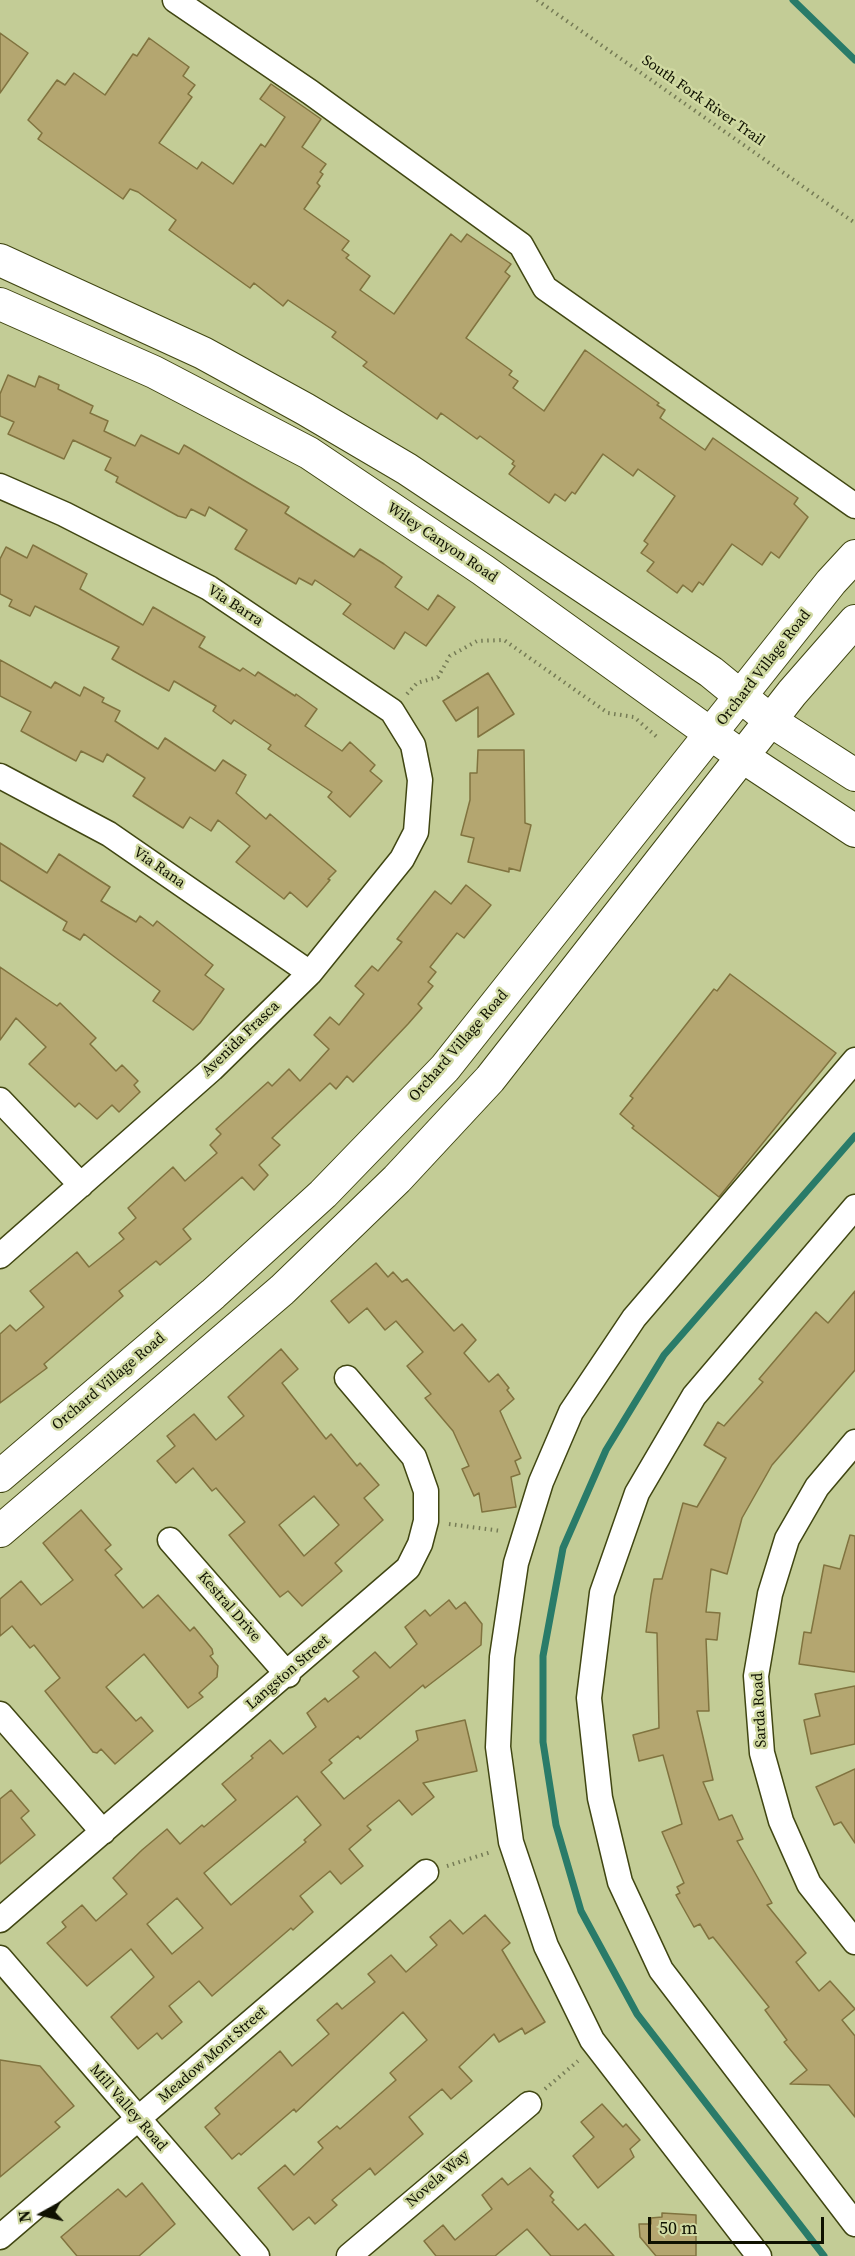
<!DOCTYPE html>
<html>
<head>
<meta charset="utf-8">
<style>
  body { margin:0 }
  #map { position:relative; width:855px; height:2256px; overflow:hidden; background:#c3cc96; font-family:"Source Serif 4",serif }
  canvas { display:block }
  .north { position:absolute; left:12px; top:2184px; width:60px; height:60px; -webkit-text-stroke:4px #d0d9a2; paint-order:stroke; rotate:262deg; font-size:16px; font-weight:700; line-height:24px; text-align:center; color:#0f1101 }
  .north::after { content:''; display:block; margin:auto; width:21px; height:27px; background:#0f1101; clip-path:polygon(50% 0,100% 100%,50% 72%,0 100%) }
  .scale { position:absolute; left:648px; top:2217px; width:176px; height:27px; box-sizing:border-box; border:3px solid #0f1101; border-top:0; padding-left:8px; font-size:18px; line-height:21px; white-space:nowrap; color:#0f1101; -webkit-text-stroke:4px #d0d9a2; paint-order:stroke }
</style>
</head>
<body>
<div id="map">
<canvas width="855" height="2256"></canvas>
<div class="north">N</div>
<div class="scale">50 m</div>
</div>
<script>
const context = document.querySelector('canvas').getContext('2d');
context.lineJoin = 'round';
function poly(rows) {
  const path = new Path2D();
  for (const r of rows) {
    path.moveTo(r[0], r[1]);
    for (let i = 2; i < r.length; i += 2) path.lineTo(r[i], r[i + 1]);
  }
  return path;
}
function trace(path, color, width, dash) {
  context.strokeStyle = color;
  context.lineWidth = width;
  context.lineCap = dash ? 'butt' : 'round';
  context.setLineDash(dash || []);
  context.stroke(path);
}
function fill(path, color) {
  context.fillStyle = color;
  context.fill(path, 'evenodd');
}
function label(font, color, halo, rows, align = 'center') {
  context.font = font + ' "Source Serif 4",serif';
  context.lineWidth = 5;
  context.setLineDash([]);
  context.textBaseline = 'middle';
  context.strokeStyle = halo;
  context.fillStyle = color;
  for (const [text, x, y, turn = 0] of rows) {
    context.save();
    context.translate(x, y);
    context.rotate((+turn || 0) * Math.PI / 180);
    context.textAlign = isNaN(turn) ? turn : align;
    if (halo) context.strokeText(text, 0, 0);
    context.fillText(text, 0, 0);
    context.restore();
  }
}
trace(poly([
  [793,0,855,60],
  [824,2256,637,2014,581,1911,556,1825,543,1742,543,1656,563,1548,606,1450,664,1355,855,1136]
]), '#297b69', 7);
const building = poly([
  [0,33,28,53,0,93,0,33],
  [149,38,189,67,183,76,195,85,188,94,192,97,159,143,197,169,202,162,233,184,261,144,265,147,285,117,260,99,271,84,321,119,302,147,326,164,320,172,323,174,317,183,320,186,304,209,349,241,342,250,349,255,346,258,370,276,360,290,394,314,451,234,461,242,467,234,511,264,505,272,510,276,466,338,512,371,509,375,518,381,513,388,544,411,585,350,659,403,657,405,665,410,660,418,705,450,713,438,798,498,794,504,808,517,779,558,771,552,762,565,732,544,703,585,699,582,692,592,683,585,677,593,647,571,654,562,641,553,648,544,644,541,675,496,638,469,633,476,603,454,575,494,572,492,565,501,555,494,549,503,509,474,515,466,512,464,514,461,480,436,477,439,441,413,437,419,363,366,367,362,332,337,336,332,288,300,283,306,254,283,250,288,169,230,176,220,138,192,130,189,123,199,38,139,42,133,28,120,57,80,65,85,74,73,105,95,133,54,137,56,149,38],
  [8,375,35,387,39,376,59,385,58,389,93,406,90,413,108,421,104,431,135,446,141,435,179,454,184,445,203,456,289,507,285,513,354,557,360,549,384,564,402,577,395,587,428,610,438,595,455,607,426,646,405,632,394,649,343,614,351,604,315,580,312,585,299,578,296,584,235,549,247,530,209,507,205,516,191,509,186,518,178,516,116,482,118,477,105,470,111,458,73,440,64,459,8,434,14,422,0,416,0,394,8,375],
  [33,545,87,574,80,589,143,625,153,607,205,637,199,647,240,671,243,668,255,676,258,672,295,696,296,694,317,709,305,726,342,751,350,742,375,765,370,771,382,781,350,817,328,797,332,792,268,749,271,745,234,720,231,724,213,711,216,706,174,681,169,691,112,659,119,647,35,606,30,616,9,606,12,600,0,594,0,559,6,547,27,558,33,545],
  [0,660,51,688,55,682,80,696,84,687,104,698,102,702,120,711,115,721,158,749,165,738,215,771,223,760,246,775,236,793,266,819,270,814,336,871,328,879,330,880,307,907,290,892,284,899,236,862,250,846,218,820,211,831,190,817,183,828,133,796,145,778,107,754,103,762,81,751,76,761,21,731,31,712,0,696,0,660],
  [488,673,514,714,478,737,478,707,456,721,443,701,488,673],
  [478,750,524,750,525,823,531,825,520,871,509,868,509,872,468,862,474,838,461,835,470,800,470,773,477,773,478,750],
  [0,843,47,873,59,854,110,887,101,901,136,922,140,916,153,926,157,921,213,965,205,975,224,989,200,1023,193,1030,153,1001,160,991,84,934,80,940,63,930,67,922,0,880,0,843],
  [466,885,491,905,464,938,457,933,430,967,436,972,428,982,433,986,418,1004,422,1008,408,1024,353,1082,347,1076,336,1089,330,1083,272,1138,280,1145,259,1165,268,1175,254,1190,242,1177,183,1229,191,1239,160,1265,156,1261,119,1291,123,1296,44,1364,47,1368,0,1403,0,1334,10,1325,16,1331,44,1307,30,1291,77,1252,89,1267,124,1239,119,1233,136,1218,128,1208,173,1167,185,1181,217,1153,210,1145,221,1134,216,1129,268,1082,272,1086,289,1069,300,1081,329,1049,314,1035,330,1017,339,1025,364,994,355,986,372,966,378,971,402,942,397,939,435,891,451,904,466,885],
  [0,967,57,1006,60,1003,96,1038,90,1044,116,1071,122,1065,138,1081,134,1085,140,1092,119,1112,112,1105,97,1119,79,1103,75,1107,29,1064,46,1047,16,1018,0,1040,0,967],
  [730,974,836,1053,719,1197,632,1128,634,1126,620,1114,633,1098,630,1096,714,989,717,991,730,974],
  [376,1263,388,1277,393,1272,402,1282,407,1279,454,1331,462,1324,476,1340,464,1353,489,1382,498,1374,509,1388,507,1390,514,1399,500,1411,521,1458,515,1461,520,1474,511,1477,516,1507,482,1512,479,1493,474,1496,462,1469,469,1466,453,1431,425,1398,431,1394,407,1366,423,1352,396,1321,385,1330,367,1308,349,1323,331,1301,376,1263],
  [855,1291,855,1370,772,1465,742,1518,727,1574,711,1569,706,1612,720,1613,717,1640,706,1639,709,1711,697,1711,713,1780,703,1782,719,1820,732,1815,743,1839,737,1841,772,1903,767,1905,806,1953,796,1962,819,1991,830,1981,855,2009,842,2020,855,2036,855,2117,829,2085,790,2084,807,2070,784,2042,787,2040,765,2010,769,2007,713,1937,709,1939,700,1924,694,1927,676,1895,680,1893,677,1887,684,1883,662,1832,682,1824,663,1755,639,1761,633,1735,659,1728,657,1633,646,1632,651,1595,654,1579,662,1579,683,1503,697,1507,726,1458,704,1445,718,1422,724,1426,763,1382,759,1379,816,1312,828,1323,855,1291],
  [281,1349,298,1369,282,1383,326,1439,331,1434,357,1466,360,1463,379,1485,364,1498,383,1520,335,1563,342,1571,302,1606,288,1591,280,1597,229,1535,245,1522,216,1488,212,1491,193,1468,176,1483,157,1461,175,1446,167,1436,194,1414,216,1440,244,1416,228,1397,281,1349],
  [314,1496,339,1525,304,1556,279,1525,314,1496],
  [81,1510,111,1545,105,1550,122,1569,115,1575,143,1608,158,1595,190,1631,194,1627,212,1649,213,1654,210,1656,218,1666,217,1677,199,1693,203,1697,188,1708,144,1654,106,1687,136,1721,141,1717,153,1731,115,1764,101,1749,97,1753,93,1752,45,1691,60,1678,34,1645,30,1648,12,1626,0,1636,0,1599,21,1581,41,1605,73,1580,43,1543,81,1510],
  [850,1535,855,1536,855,1672,799,1664,804,1632,811,1633,824,1565,840,1569,850,1535],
  [449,1600,456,1609,465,1602,482,1624,481,1645,425,1688,423,1685,360,1739,358,1736,329,1760,332,1763,321,1772,344,1799,418,1740,416,1731,465,1720,477,1771,423,1783,434,1797,412,1815,399,1800,367,1826,371,1830,349,1849,363,1866,341,1884,330,1871,300,1896,313,1912,293,1930,291,1928,212,1996,199,1981,169,2006,182,2022,162,2039,157,2033,138,2049,111,2017,154,1977,131,1949,87,1986,47,1943,66,1927,62,1922,82,1905,96,1921,127,1894,113,1878,142,1850,167,1829,180,1844,202,1825,204,1827,236,1800,222,1784,253,1758,251,1756,270,1740,283,1754,316,1727,307,1713,325,1698,328,1702,359,1677,353,1671,375,1652,390,1668,417,1644,405,1627,425,1610,430,1616,449,1600],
  [297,1796,321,1825,304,1840,306,1842,231,1905,204,1873,297,1796],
  [177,1898,203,1928,172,1954,147,1924,177,1898],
  [855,1686,855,1744,811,1754,804,1720,820,1716,815,1694,855,1686],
  [855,1769,855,1843,841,1822,834,1825,816,1787,855,1769],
  [11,1790,29,1811,21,1818,35,1835,0,1864,0,1799,11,1790],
  [485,1915,510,1943,502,1950,545,2022,525,2034,522,2028,499,2042,494,2034,459,2067,472,2081,451,2099,442,2089,409,2117,423,2134,375,2175,370,2168,332,2200,337,2205,315,2224,309,2217,293,2230,258,2188,285,2165,294,2175,323,2148,318,2142,337,2126,340,2129,396,2080,390,2073,427,2040,403,2012,296,2112,294,2109,241,2155,239,2153,232,2159,205,2127,220,2114,215,2108,280,2051,292,2066,329,2034,317,2020,337,2003,342,2009,375,1982,368,1974,391,1955,406,1972,437,1945,430,1937,450,1920,463,1934,485,1915],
  [0,2060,40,2066,74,2106,55,2122,60,2127,0,2177,0,2060],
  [602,2104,623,2127,626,2124,640,2140,630,2149,634,2157,598,2188,573,2156,594,2137,581,2122,602,2104],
  [530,2168,553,2192,550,2196,554,2200,552,2202,578,2230,585,2224,614,2256,551,2256,527,2229,495,2256,436,2256,424,2241,443,2225,455,2240,492,2209,482,2195,502,2178,508,2185,530,2168],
  [142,2183,175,2224,139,2256,77,2256,61,2237,118,2189,126,2197,142,2183],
  [662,2213,696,2215,696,2256,656,2256,640,2237,639,2224,651,2224,651,2218,662,2217,662,2213]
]);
fill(building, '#b4a670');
trace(building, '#80733f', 1.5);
const minor = poly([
  [175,0,310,92,521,245,545,288,855,506],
  [0,486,64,514,209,588,392,711,413,745,420,780,416,832,402,859,310,973,212,1069,0,1256],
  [0,776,109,834,310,973],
  [0,1100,81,1185],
  [855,1207,694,1396,637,1493,602,1593,589,1698,600,1798,620,1882,661,1970,855,2224],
  [855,1442,817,1487,787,1539,770,1594,756,1676,762,1753,781,1821,809,1884,855,1942],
  [170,1540,288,1675],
  [0,1714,103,1832],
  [0,1920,408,1568,420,1544,426,1521,426,1491,414,1457,347,1378],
  [0,1958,257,2256],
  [0,2237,426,1872],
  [349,2256,529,2104],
  [759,2256,592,2040,546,1946,511,1842,498,1747,502,1657,516,1563,541,1482,571,1412,634,1318,855,1060]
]);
const major = poly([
  [0,260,203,353,305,409,407,469,711,672,771,721,855,775],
  [0,304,154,372,309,453,483,570,743,757,855,831],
  [0,1476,213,1294,323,1194,445,1068,831,582,855,556],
  [0,1531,282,1290,397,1179,490,1079,792,693,855,621]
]);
trace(minor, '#404612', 27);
trace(major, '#404612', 34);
trace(poly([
  [537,0,855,223],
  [407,694,417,683,438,677,450,656,477,641,504,640,608,713,634,717,658,738],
  [449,1524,501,1531],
  [447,1866,491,1852],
  [545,2089,578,2061]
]), '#757b55', 4, [1.5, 4.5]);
trace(minor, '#fff', 24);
trace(major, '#fff', 32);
label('15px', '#0f1101', '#d0d9a2', [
  ["South Fork River Trail",703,101,35],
  ["Wiley Canyon Road",442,543,34],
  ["Via Barra",235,606,33],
  ["Orchard Village Road",764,668,-52],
  ["Via Rana",159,868,35],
  ["Avenida Frasca",241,1039,-44],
  ["Orchard Village Road",459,1046,-49],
  ["Orchard Village Road",109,1382,-40],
  ["Kestral Drive",229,1607,49],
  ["Langston Street",288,1673,-41],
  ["Sarda Road",760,1710,-93],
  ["Meadow Mont Street",213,2055,-41],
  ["Mill Valley Road",128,2108,49],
  ["Novela Way",438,2179,-41]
]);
</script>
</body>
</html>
